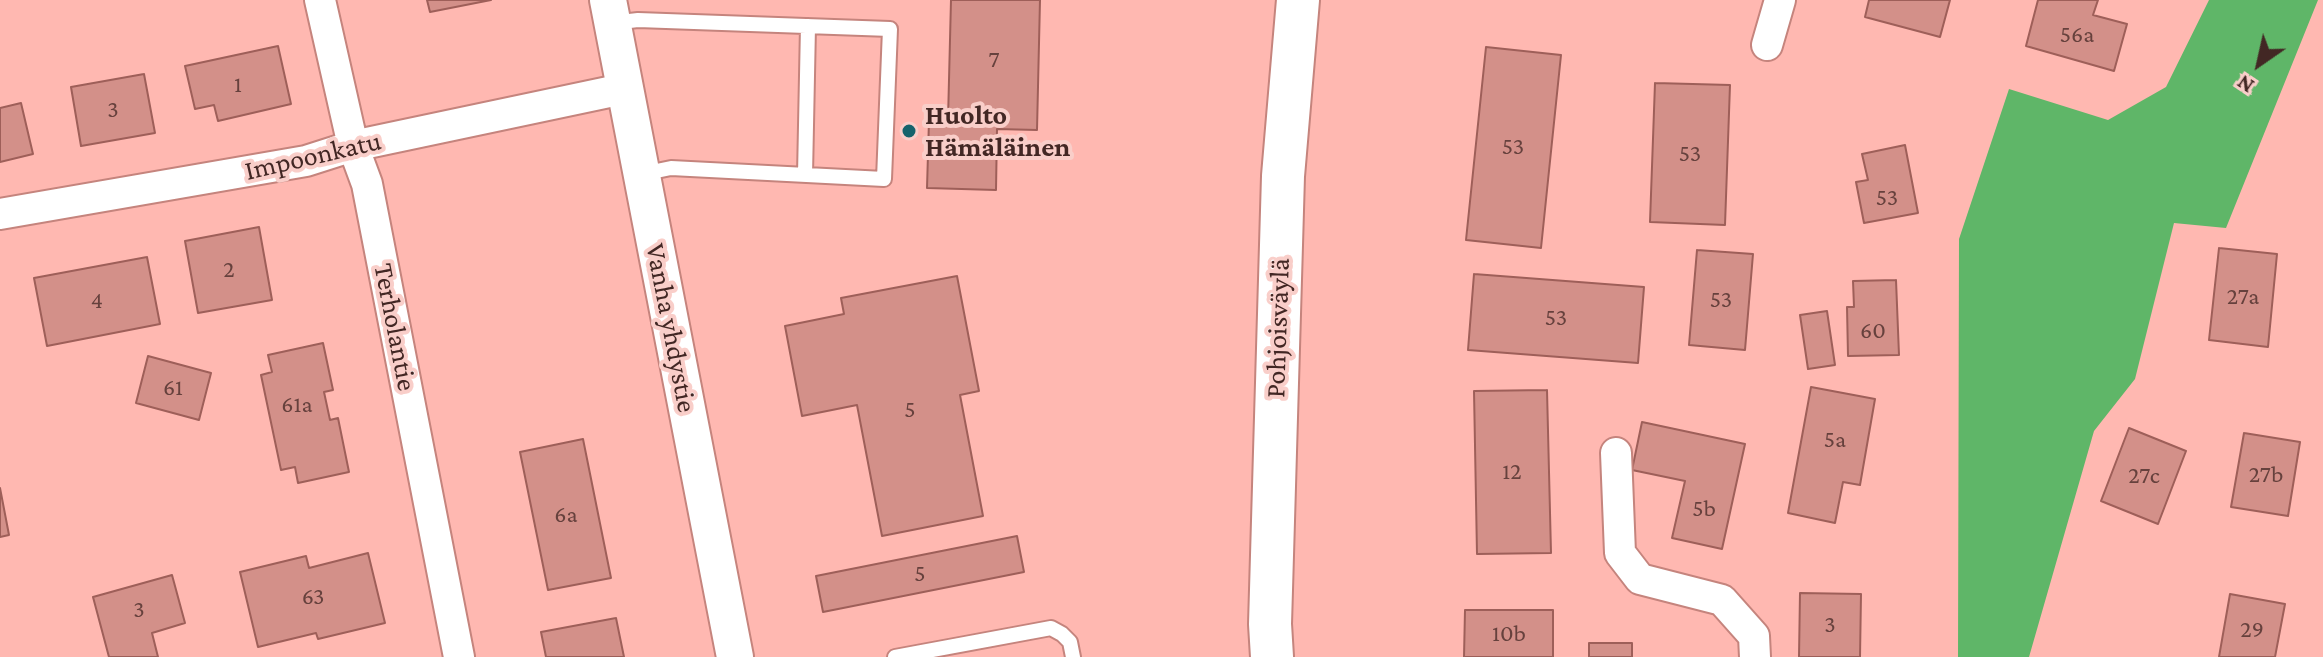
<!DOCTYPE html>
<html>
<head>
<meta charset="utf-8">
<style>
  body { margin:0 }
  #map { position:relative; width:2323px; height:657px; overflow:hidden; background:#ffb8b1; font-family:"Crimson Pro",serif }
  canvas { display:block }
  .north { position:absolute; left:2219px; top:24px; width:80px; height:80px; -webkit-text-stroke:6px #f9cec9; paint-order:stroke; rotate:214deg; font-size:22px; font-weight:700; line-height:32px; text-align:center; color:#422724 }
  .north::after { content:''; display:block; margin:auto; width:28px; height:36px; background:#422724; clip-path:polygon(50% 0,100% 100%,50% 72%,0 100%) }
</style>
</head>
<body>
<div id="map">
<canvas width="2323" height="657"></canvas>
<div class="north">N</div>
</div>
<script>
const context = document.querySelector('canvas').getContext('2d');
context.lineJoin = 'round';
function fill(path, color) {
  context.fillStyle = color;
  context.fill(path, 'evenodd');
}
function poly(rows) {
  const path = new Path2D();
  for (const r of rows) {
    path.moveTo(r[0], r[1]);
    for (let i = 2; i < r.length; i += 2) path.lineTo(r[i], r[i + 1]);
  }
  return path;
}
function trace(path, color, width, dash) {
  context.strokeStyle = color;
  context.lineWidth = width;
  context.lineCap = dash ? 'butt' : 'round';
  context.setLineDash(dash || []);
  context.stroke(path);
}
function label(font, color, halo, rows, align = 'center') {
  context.font = font + ' "Crimson Pro",serif';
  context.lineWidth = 8;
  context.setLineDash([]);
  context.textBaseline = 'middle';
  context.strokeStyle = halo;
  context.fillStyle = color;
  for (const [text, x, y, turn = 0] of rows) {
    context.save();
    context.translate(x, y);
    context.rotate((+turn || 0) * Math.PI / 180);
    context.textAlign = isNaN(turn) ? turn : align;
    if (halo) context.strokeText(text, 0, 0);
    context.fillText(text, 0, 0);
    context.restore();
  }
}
fill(poly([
  [2209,0,2318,0,2226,228,2174,223,2135,379,2094,431,2029,657,1958,657,1959,239,2009,89,2108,120,2166,87]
]), '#5fb668');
const building = poly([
  [427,0,491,0,430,12,427,0],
  [951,0,1040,0,1037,130,997,129,996,190,927,188,929,120,948,120,951,0],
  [1869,0,1950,0,1940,37,1865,17,1869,0],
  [2038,0,2098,0,2093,15,2127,24,2114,71,2026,46,2038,0],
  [278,46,291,104,218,121,214,105,195,109,185,66,278,46],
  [1486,47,1561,55,1541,248,1466,240,1486,47],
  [144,74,155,133,81,146,71,87,144,74],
  [1655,83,1730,85,1725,225,1650,222,1655,83],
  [21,103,33,154,0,162,0,108,21,103],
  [1905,145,1918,213,1864,223,1856,182,1868,180,1862,154,1905,145],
  [259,227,272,300,198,313,185,241,259,227],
  [2219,248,2277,254,2268,347,2209,340,2219,248],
  [1697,250,1753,254,1745,350,1689,345,1697,250],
  [147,257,160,324,47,346,34,278,147,257],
  [1474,274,1644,287,1638,363,1468,350,1474,274],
  [957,276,979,391,960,395,983,516,882,536,857,405,802,416,785,326,844,314,841,298,957,276],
  [1896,280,1899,355,1848,356,1847,307,1854,307,1853,281,1896,280],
  [1827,311,1835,365,1808,369,1800,315,1827,311],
  [323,343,333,390,324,392,330,420,338,418,349,472,298,483,295,467,281,470,261,375,272,372,268,355,323,343],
  [148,356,211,373,199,420,136,403,148,356],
  [1811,387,1875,399,1860,485,1843,482,1835,523,1788,513,1811,387],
  [1547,390,1551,553,1477,554,1474,391,1547,390],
  [1642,422,1745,444,1722,549,1672,538,1685,481,1632,470,1642,422],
  [2129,428,2186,451,2158,524,2101,501,2129,428],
  [2244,433,2300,442,2288,516,2231,507,2244,433],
  [583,439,611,578,548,590,520,452,583,439],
  [0,488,9,535,0,537,0,488],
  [1017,536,1024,572,823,612,816,576,1017,536],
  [368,553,385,623,318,639,316,633,258,647,240,572,306,556,309,568,368,553],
  [172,575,185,623,152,633,158,657,109,657,93,597,172,575],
  [1800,593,1861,594,1860,657,1799,657,1800,593],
  [2230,594,2285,604,2275,657,2219,657,2230,594],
  [1465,610,1553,610,1553,657,1464,657,1465,610],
  [616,618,624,657,546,657,541,632,616,618],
  [1589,643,1632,643,1632,657,1589,657,1589,643]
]);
fill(building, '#d39089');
trace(building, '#9e5f59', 2);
const service = poly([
  [612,23,638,20,890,29,884,179,671,168,642,174],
  [805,175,808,26],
  [895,657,1051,628,1062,634,1070,642,1073,657]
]);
const minor = poly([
  [320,0,353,146,367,184,459,657],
  [1767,45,1780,0],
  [0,214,306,161,353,146,623,89],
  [1616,453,1620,553,1640,579,1722,600,1754,636,1755,657]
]);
const tertiary = poly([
  [608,0,735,657]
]);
const secondary = poly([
  [1272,657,1270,624,1283,176,1298,0]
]);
trace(service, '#c5847d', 18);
trace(minor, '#c5847d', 34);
trace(tertiary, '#c5847d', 40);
trace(secondary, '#c5847d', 46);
trace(service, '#fff', 14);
trace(minor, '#fff', 30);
trace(tertiary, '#fff', 36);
trace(secondary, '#fff', 42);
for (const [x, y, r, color] of [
  [909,131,8,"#15636c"]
]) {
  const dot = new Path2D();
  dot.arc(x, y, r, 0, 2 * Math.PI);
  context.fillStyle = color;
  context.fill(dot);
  trace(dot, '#f9cec9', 3);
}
label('24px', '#66413d', null, [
  ["56a",2077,35],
  ["7",994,60],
  ["1",238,85],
  ["3",113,110],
  ["53",1513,147],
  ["53",1690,154],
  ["53",1887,198],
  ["2",229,270],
  ["27a",2243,297],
  ["53",1721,300],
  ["4",97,301],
  ["53",1556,318],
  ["60",1873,331],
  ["61",173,388],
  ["61a",297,405],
  ["5",910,410],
  ["5a",1835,440],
  ["12",1512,472],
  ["27b",2266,475],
  ["27c",2144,476],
  ["5b",1704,509],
  ["6a",566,515],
  ["5",920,574],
  ["63",313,597],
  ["3",139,610],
  ["3",1830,625],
  ["29",2252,630],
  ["10b",1509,634]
]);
label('bold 28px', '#422724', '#f9cec9', [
  ["Huolto",925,115],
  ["Hämäläinen",925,147]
], 'left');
label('28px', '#422724', '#f9cec9', [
  ["Impoonkatu",313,156,-13],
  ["Terholantie",395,327,79],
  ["Vanha yhdystie",671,328,79],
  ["Pohjoisväylä",1278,328,-88]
]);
</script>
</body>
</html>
